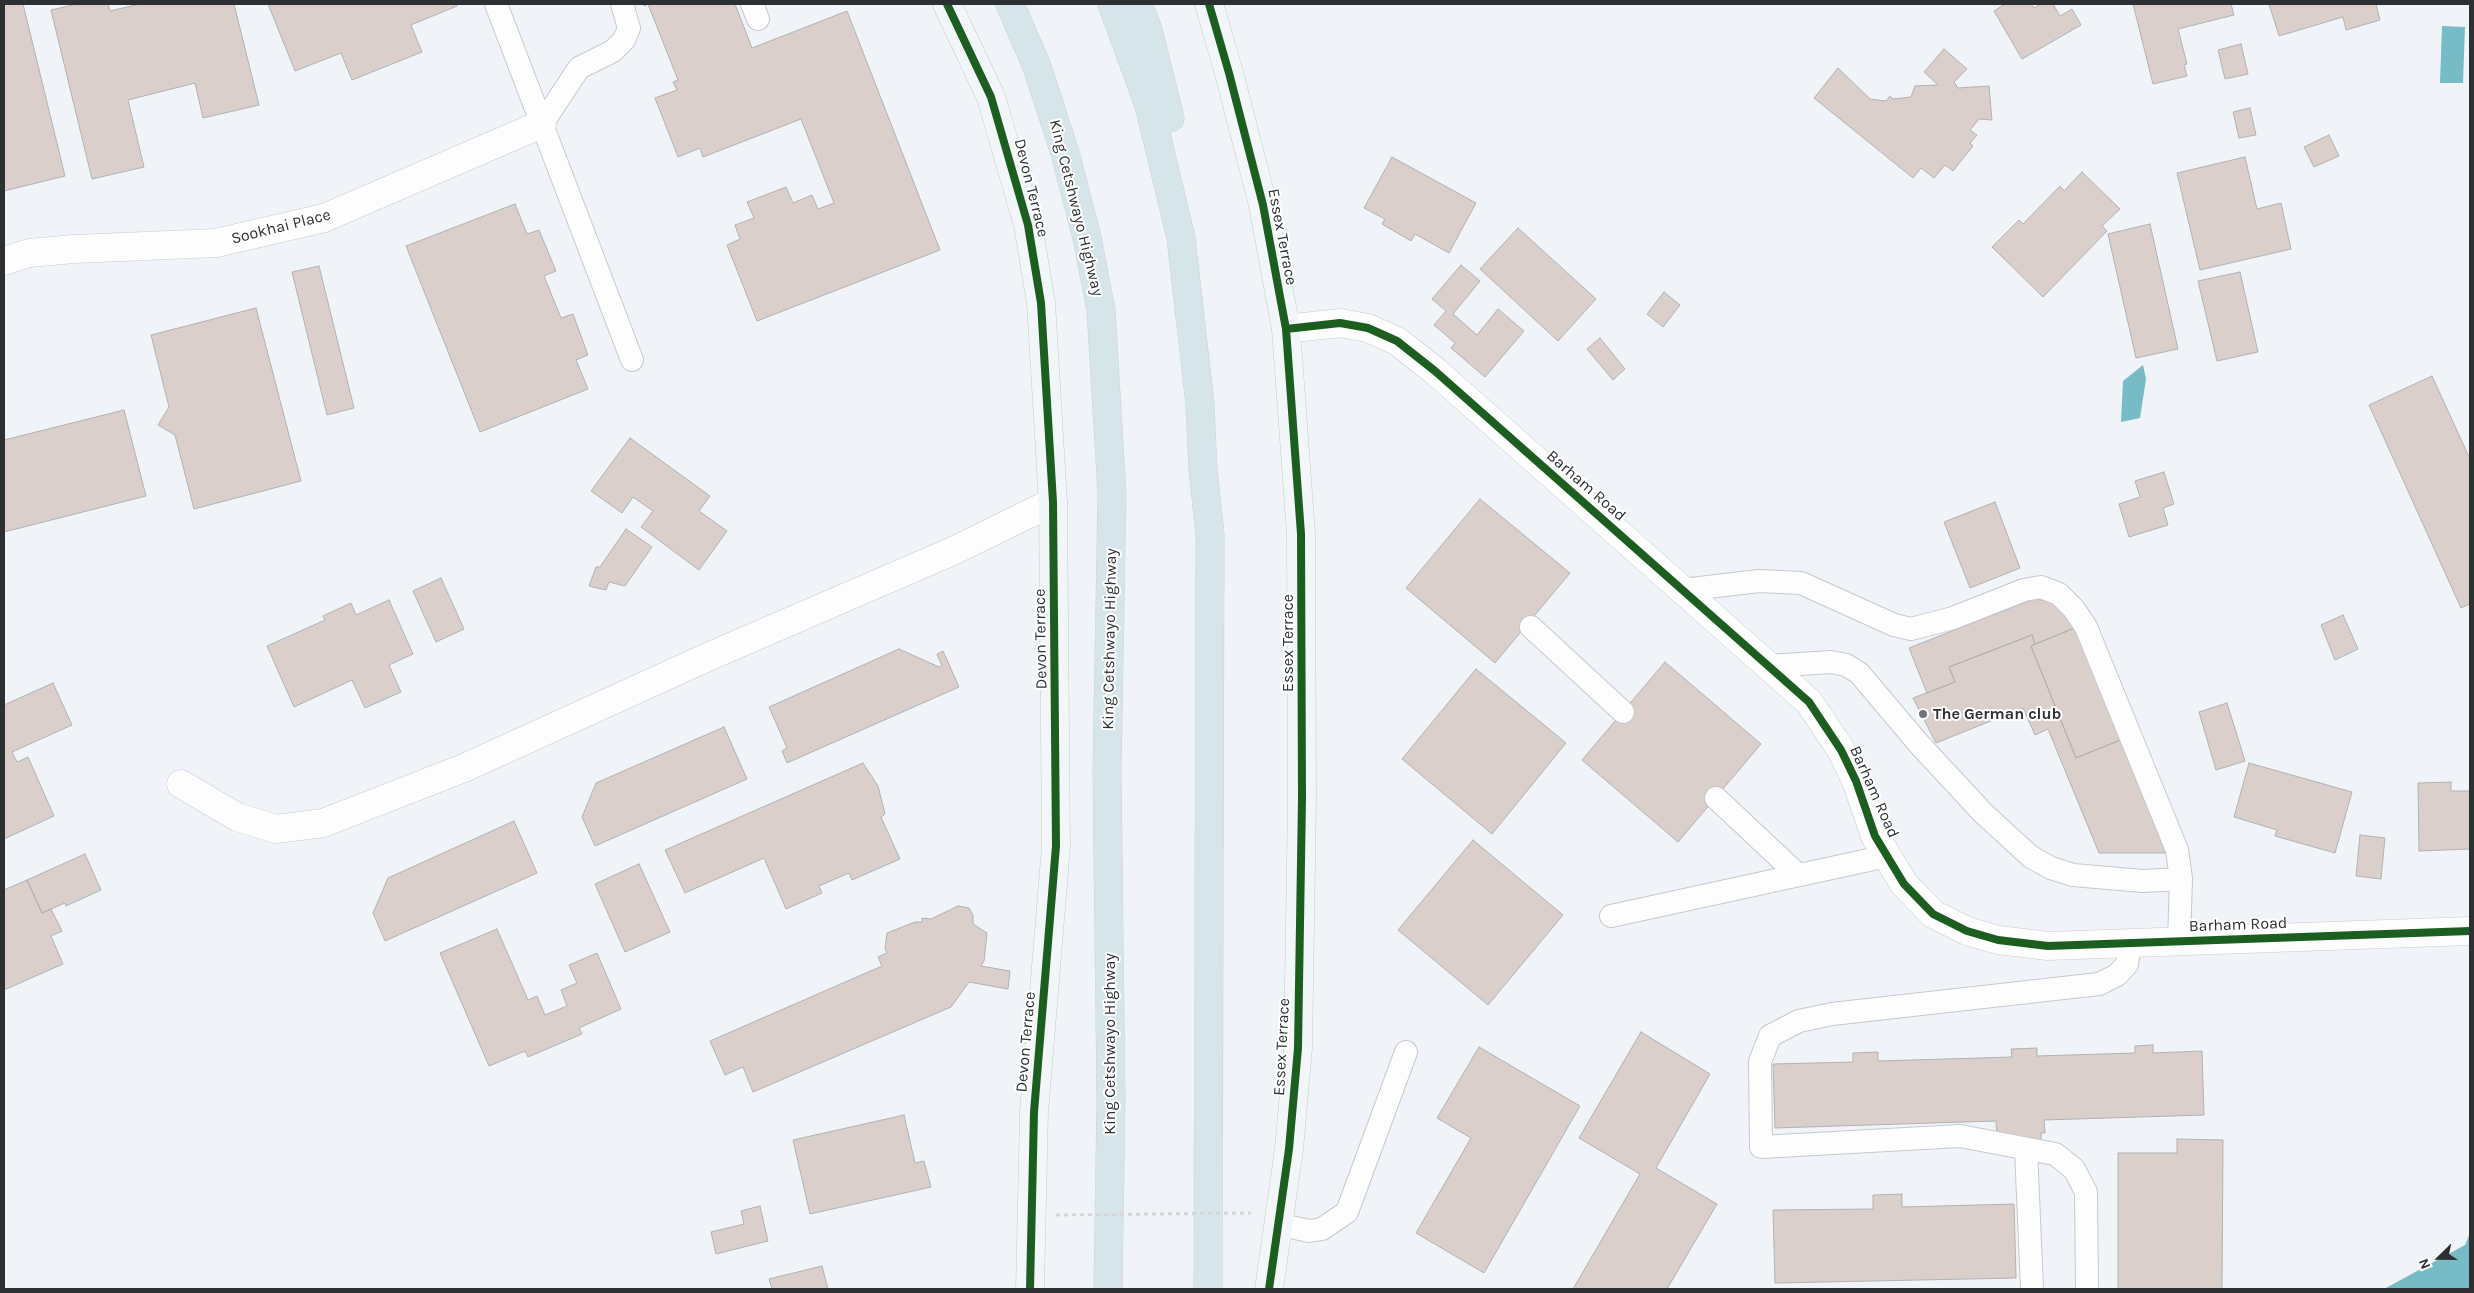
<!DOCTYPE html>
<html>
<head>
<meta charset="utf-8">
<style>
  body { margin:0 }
  #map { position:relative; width:2474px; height:1293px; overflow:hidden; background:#f0f4f8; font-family:Karla,sans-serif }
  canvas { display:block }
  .frame { position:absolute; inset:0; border:5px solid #2d3033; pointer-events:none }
  .north { position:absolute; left:2414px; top:1233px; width:50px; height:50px; -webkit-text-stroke:4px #fff; paint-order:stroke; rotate:248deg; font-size:14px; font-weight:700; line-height:20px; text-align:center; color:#2d3033 }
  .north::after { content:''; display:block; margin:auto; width:18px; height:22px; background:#2d3033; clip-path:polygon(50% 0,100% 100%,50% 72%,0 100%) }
</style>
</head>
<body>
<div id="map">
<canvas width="2474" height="1293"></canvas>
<div class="frame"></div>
<div class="north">N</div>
</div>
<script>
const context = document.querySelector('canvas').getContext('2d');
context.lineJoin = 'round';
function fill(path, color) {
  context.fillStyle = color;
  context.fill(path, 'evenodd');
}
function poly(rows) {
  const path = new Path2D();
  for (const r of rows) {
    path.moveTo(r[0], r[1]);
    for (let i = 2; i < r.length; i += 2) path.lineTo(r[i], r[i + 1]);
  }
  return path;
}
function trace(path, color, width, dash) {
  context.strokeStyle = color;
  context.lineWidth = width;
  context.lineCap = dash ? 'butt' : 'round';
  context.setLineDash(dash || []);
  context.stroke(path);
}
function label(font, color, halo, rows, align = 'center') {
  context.font = font + ' Karla,sans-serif';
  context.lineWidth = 4;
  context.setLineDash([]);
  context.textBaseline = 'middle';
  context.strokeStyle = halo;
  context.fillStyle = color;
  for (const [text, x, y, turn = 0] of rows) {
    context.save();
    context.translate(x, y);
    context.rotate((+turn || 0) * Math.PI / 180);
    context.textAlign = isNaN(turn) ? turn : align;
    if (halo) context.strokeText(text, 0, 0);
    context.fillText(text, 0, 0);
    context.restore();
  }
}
fill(poly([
  [2442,26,2465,27,2463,83,2440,83],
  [2143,365,2146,379,2140,418,2121,422,2123,381],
  [2470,1233,2470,1289,2384,1289,2465,1245]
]), '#76bbc6');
const building = poly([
  [4,4,23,4,65,176,4,191,4,4],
  [77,4,108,4,110,11,140,4,234,4,259,105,203,118,195,83,128,100,144,167,92,179,51,10,77,4],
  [268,4,456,4,457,6,411,25,422,52,352,80,341,53,295,71,268,4],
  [643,4,735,4,752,48,847,11,940,250,757,321,727,245,740,239,735,225,754,218,747,202,786,187,793,203,812,195,818,209,834,203,801,119,703,157,700,148,678,157,655,98,677,90,673,82,678,80,648,4,644,6,643,4],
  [2005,4,2031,4,2034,8,2041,4,2053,4,2060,16,2072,9,2081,25,2022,59,1994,11,2005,4],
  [2133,4,2231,4,2234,15,2178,29,2187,64,2184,65,2187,76,2153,84,2133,4],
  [2269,4,2376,4,2380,20,2346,30,2343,17,2279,36,2269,4],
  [2241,44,2248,74,2225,79,2218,50,2241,44],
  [1944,49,1967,69,1954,82,1958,88,1989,86,1992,120,1979,119,1970,130,1977,135,1970,143,1973,146,1953,171,1945,165,1934,178,1921,168,1913,178,1814,98,1838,68,1870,99,1886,101,1890,96,1893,99,1911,97,1915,86,1938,85,1924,72,1944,49],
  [2250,108,2256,135,2239,138,2233,112,2250,108],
  [2329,135,2339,156,2314,167,2304,147,2329,135],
  [1392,157,1476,203,1449,253,1415,234,1411,241,1382,224,1385,219,1364,208,1392,157],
  [2245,157,2257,209,2281,203,2291,249,2200,270,2177,173,2245,157],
  [2082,172,2120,209,2102,226,2107,231,2043,297,1992,247,2019,220,2023,224,2060,186,2064,191,2082,172],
  [515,204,527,234,539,230,556,271,544,276,561,318,573,314,588,355,576,360,588,389,480,432,406,246,515,204],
  [2150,224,2178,349,2136,358,2108,234,2150,224],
  [1518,228,1596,299,1558,341,1480,269,1518,228],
  [1461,265,1480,281,1453,314,1477,335,1498,309,1524,331,1485,377,1451,348,1455,343,1434,325,1446,311,1432,299,1461,265],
  [319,266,354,408,327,415,292,272,319,266],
  [2240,272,2258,352,2217,361,2198,281,2240,272],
  [1664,292,1680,305,1663,327,1647,314,1664,292],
  [256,308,301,481,194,509,175,435,158,425,169,407,151,335,256,308],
  [1600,338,1625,369,1613,380,1587,349,1600,338],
  [2432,376,2470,459,2470,604,2461,608,2369,405,2432,376],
  [124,410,146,496,4,532,4,440,124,410],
  [630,438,710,496,699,511,727,531,699,570,641,527,653,511,633,497,622,513,591,491,630,438],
  [2164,472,2174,504,2163,508,2168,525,2129,537,2119,504,2140,497,2135,481,2164,472],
  [1480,499,1570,573,1495,663,1406,588,1480,499],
  [1995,502,2020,568,1970,588,1944,522,1995,502],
  [626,529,652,547,625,586,609,582,606,590,589,586,596,567,600,567,626,529],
  [441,578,464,629,436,642,413,591,441,578],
  [2033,599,2049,601,2073,618,2077,627,2035,644,2032,635,1949,667,1955,682,1927,693,1909,648,2033,599],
  [389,600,413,654,389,665,401,692,365,708,352,680,294,707,267,646,325,620,323,616,351,603,356,615,389,600],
  [2343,615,2358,649,2335,660,2321,625,2343,615],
  [2077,627,2123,739,2076,758,2031,646,2077,627],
  [2032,635,2035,644,2031,646,2076,758,2120,740,2166,853,2099,853,2048,729,2035,735,2023,708,1936,743,1913,698,1955,682,1949,667,2032,635],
  [899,649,939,667,942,666,937,654,943,651,959,687,787,763,782,751,787,748,769,707,899,649],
  [1665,662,1761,744,1678,842,1582,760,1665,662],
  [1476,669,1566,743,1492,834,1402,759,1476,669],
  [53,683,72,725,12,752,17,762,28,757,54,816,4,839,4,705,53,683],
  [2227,703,2245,761,2216,770,2199,712,2227,703],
  [724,727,747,779,595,846,582,817,596,783,724,727],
  [863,763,878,786,885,814,881,817,900,859,852,880,849,873,819,886,822,893,786,909,764,858,685,893,665,850,863,763],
  [2249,763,2352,792,2335,853,2275,836,2277,830,2234,817,2249,763],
  [2451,782,2451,791,2470,791,2470,849,2419,851,2418,783,2451,782],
  [514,821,537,873,385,941,373,913,388,878,514,821],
  [2360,835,2385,838,2381,879,2356,876,2360,835],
  [1473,840,1563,915,1488,1005,1398,930,1473,840],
  [85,854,101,890,66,906,65,903,42,913,27,880,85,854],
  [639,864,670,932,625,952,595,884,639,864],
  [27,880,42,913,51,909,62,931,51,936,63,964,4,990,4,890,27,880],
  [958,906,969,908,973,915,973,924,987,933,984,961,981,966,1010,971,1008,989,969,982,951,1007,753,1092,743,1067,725,1075,710,1041,882,966,878,957,887,953,885,949,887,933,915,922,922,922,922,918,931,919,958,906],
  [497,929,528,1000,537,996,545,1015,567,1006,561,990,577,983,569,965,597,953,621,1009,579,1028,582,1034,528,1057,525,1051,489,1066,440,953,497,929],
  [1641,1032,1710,1074,1656,1168,1717,1204,1667,1289,1573,1289,1640,1174,1579,1138,1641,1032],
  [2153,1045,2153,1053,2202,1051,2204,1115,2044,1120,2045,1133,2041,1133,2041,1144,2026,1144,2025,1137,1997,1138,1996,1121,1775,1128,1773,1064,1853,1062,1853,1053,1878,1052,1878,1061,2012,1057,2011,1049,2037,1048,2037,1056,2135,1053,2135,1046,2153,1045],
  [1479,1047,1580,1106,1484,1273,1416,1233,1471,1138,1437,1118,1479,1047],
  [904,1115,915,1163,924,1161,931,1187,810,1214,793,1140,904,1115],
  [2177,1139,2223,1140,2222,1289,2118,1289,2118,1153,2177,1153,2177,1139],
  [1902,1194,1902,1207,2014,1204,2016,1278,1775,1283,1773,1210,1873,1209,1873,1195,1902,1194],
  [760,1206,768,1241,716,1254,711,1232,744,1224,741,1211,760,1206],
  [822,1266,828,1289,772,1289,769,1279,822,1266]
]);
fill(building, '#dacfca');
trace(building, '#b1b1b3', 1);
const lane = poly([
  [496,4,632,360],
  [752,4,758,19],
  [542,124,579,68,613,51,624,40,629,28,622,4],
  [1683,590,1759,581,1801,583,1894,625,1911,629,1953,618,2024,590,2041,587,2059,594,2074,609,2086,627,2177,850,2181,879,2143,881,2073,875,2051,868,2031,857,1983,813,1919,744,1859,673,1846,665,1831,662,1768,666],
  [1531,627,1623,712],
  [1716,798,1798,875],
  [1611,916,1887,856],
  [2179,941,2181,879],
  [2026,1149,2032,1289],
  [1277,1224,1309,1231,1322,1229,1347,1212,1406,1052],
  [2087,1289,2086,1192,2074,1169,2055,1154,1960,1136,1761,1147,1760,1062,1770,1036,1799,1021,1832,1014,2099,984,2117,975,2127,964,2130,943]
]);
const street = poly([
  [4,261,29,253,74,249,216,243,324,218,542,124],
  [1286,329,1340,323,1368,328,1397,341,1435,371,1809,702,1841,750,1856,781,1875,836,1904,884,1933,914,1967,931,1998,940,2048,946,2470,931],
  [181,784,237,817,276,829,323,823,464,768,710,656,953,551,1053,502]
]);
const secondary = poly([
  [947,4,991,97,1028,225,1041,303,1053,502,1056,846,1034,1112,1030,1289],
  [1209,4,1229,73,1263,205,1286,329,1301,534,1302,799,1298,1048,1289,1149,1269,1289]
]);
const highway = poly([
  [1010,4,1037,67,1065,153,1087,238,1101,310,1112,494,1107,771,1111,1100,1108,1289],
  [1112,4,1149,105,1181,238,1200,404,1203,470,1210,534,1208,1289],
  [1138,4,1148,30,1170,118]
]);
trace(lane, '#c6c9cc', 24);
trace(street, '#c6c9cc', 29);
trace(secondary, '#c6c9cc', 29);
trace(highway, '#cfd2d4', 29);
trace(lane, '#fdfdfe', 22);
trace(street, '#fdfdfe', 28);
trace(secondary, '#f2f6f8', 28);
trace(highway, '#d6e5ea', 28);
trace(poly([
  [1056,1215,1251,1213]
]), '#d5d6d8', 3, [4, 4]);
trace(poly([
  [947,4,991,97,1028,225,1041,303,1053,502,1056,846,1034,1112,1030,1289],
  [1209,4,1229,73,1263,205,1286,329,1301,534,1302,799,1298,1048,1289,1149,1269,1289],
  [1286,329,1340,323,1368,328,1397,341,1435,371,1809,702,1841,750,1856,781,1875,836,1904,884,1933,914,1967,931,1998,940,2048,946,2470,931]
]), '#1b5e20', 8);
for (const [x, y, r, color] of [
  [1923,714,5,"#717578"]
]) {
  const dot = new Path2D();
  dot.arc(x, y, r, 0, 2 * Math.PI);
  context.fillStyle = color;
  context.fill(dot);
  trace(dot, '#fff', 2);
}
label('16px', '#2d3033', '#fff', [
  ["Devon Terrace",1031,188,76],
  ["King Cetshwayo Highway",1076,208,76],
  ["Sookhai Place",281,227,-14],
  ["Essex Terrace",1282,237,79],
  ["Barham Road",1586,486,41],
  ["Devon Terrace",1041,639,-91],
  ["King Cetshwayo Highway",1110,639,-89],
  ["Essex Terrace",1288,643,-90],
  ["Barham Road",1874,792,66],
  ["Barham Road",2238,925,-2],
  ["Devon Terrace",1026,1042,-85],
  ["King Cetshwayo Highway",1110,1044,-90],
  ["Essex Terrace",1282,1047,-87]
]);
label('bold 16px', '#2d3033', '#fff', [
  ["The German club",1933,714]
], 'left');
</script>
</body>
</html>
